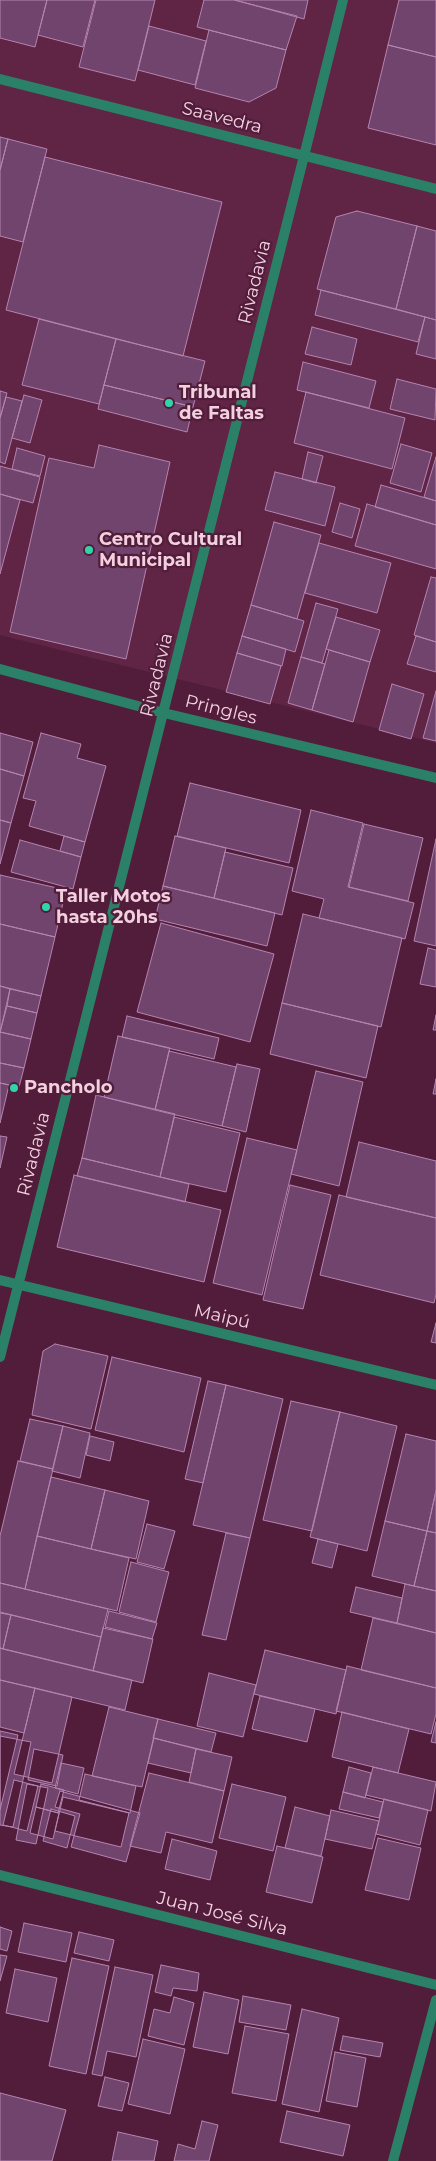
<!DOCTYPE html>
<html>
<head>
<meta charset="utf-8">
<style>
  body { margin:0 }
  canvas { display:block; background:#521d3a }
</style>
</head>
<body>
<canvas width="436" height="2161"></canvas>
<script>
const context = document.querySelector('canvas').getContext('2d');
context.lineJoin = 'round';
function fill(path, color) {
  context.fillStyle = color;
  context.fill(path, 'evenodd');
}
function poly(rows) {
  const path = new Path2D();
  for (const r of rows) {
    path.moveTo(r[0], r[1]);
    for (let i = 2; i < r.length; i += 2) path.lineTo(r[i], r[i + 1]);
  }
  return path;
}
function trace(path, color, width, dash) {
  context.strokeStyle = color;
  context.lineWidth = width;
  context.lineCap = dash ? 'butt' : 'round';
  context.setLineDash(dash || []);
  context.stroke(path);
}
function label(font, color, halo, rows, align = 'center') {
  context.font = font + ' Montserrat,sans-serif';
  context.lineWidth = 4.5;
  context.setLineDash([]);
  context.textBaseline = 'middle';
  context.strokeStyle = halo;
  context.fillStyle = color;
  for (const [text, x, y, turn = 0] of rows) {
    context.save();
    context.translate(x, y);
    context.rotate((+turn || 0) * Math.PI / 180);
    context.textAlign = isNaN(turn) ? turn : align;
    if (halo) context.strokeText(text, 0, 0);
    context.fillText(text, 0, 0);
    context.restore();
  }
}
fill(poly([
  [0,0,436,0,436,743,0,635]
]), '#602445');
const building = poly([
  [0,0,47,0,35,47,0,38,0,0],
  [47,0,95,0,83,47,38,35,47,0],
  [96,0,155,0,135,81,79,67,96,0],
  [204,0,234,0,297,16,286,50,197,27,204,0],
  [235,0,308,0,304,19,235,0],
  [399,0,436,0,436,57,388,45,399,0],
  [149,26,206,41,195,85,138,70,149,26],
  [209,30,286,50,276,88,249,102,195,88,209,30],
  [388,45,436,57,436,145,368,128,388,45],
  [0,137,8,139,0,170,0,137],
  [8,139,47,149,23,242,0,236,0,170,8,139],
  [45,157,222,202,183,356,6,310,45,157],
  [357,211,417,226,396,309,317,289,336,217,357,211],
  [417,226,436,231,436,320,396,309,417,226],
  [321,290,425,317,418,342,315,315,321,290],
  [425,317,436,320,436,359,416,354,425,317],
  [39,319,116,339,99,404,22,385,39,319],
  [312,327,357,339,351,365,305,354,312,327],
  [116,339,205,361,193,407,104,385,116,339],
  [303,362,376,381,369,408,297,390,303,362],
  [397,379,436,389,435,420,390,409,397,379],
  [104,385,193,407,187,432,98,409,104,385],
  [0,391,7,393,0,418,0,391],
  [306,392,405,418,392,469,294,443,306,392],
  [24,395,42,400,30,443,12,438,24,395],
  [6,397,22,401,5,464,0,462,0,418,6,397],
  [401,444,432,453,421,492,390,483,401,444],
  [99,445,170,462,126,659,10,632,49,458,94,468,99,445],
  [17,448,45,456,40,476,12,469,17,448],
  [308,452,323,456,316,483,302,479,308,452],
  [436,457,436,501,424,497,436,457],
  [0,466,40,477,33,503,0,494,0,466],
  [275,472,335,487,325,526,265,510,275,472],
  [381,485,436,501,436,525,375,507,381,485],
  [0,494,20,500,0,574,0,494],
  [340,503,360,509,352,538,332,532,340,503],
  [367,504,436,525,436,569,355,546,367,504],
  [274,522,321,535,297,619,251,605,274,522],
  [319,543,391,563,377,613,305,593,319,543],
  [431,577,436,578,436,642,414,635,431,577],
  [316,603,338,609,322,663,301,657,316,603],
  [251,605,304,621,295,652,242,636,251,605],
  [336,617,380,630,370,662,326,649,336,617],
  [242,636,286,649,282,666,237,653,242,636],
  [416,636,436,642,436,672,407,664,416,636],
  [329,650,370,662,353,722,312,710,329,650],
  [237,653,281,666,270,704,226,692,237,653],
  [301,657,325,664,312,710,288,703,301,657],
  [392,684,424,694,411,739,379,730,392,684],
  [436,691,436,741,423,738,436,691],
  [0,733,33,742,24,776,0,769,0,733],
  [41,733,81,744,77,758,106,766,85,842,29,826,36,801,23,798,41,733],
  [0,769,24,776,11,823,0,820,0,769],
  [190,783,301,810,289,863,177,836,190,783],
  [311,810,363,823,348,887,414,903,405,939,319,918,324,899,292,891,311,810],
  [0,820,11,823,0,864,0,820],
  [364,824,423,838,408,901,349,887,364,824],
  [64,836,85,842,81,857,60,851,64,836],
  [175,836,226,848,214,898,163,886,175,836],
  [436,839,436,946,414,941,436,839],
  [20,840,81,857,73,889,11,872,20,840],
  [225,852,293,868,282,915,214,898,225,852],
  [0,875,66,890,55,937,0,924,0,875],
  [163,886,275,913,267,946,155,919,163,886],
  [303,914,402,938,381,1027,282,1003,303,914],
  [161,923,274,954,250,1042,137,1012,161,923],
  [0,924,55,937,41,996,0,986,0,924],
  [428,948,436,950,436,987,420,984,428,948],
  [0,986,10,989,0,1033,0,986],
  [10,989,41,996,37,1013,7,1006,10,989],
  [282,1003,378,1026,366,1078,270,1054,282,1003],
  [7,1006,37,1013,31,1039,0,1032,7,1006],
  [436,1015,436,1030,433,1030,436,1015],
  [127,1016,219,1038,214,1059,122,1037,127,1016],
  [0,1032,31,1039,24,1068,0,1063,0,1032],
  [118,1036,170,1048,155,1110,104,1097,118,1036],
  [169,1051,236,1067,222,1126,155,1110,169,1051],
  [0,1063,24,1068,19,1087,0,1083,0,1063],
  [237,1064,260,1069,246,1132,222,1126,237,1064],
  [316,1071,363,1082,339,1186,291,1174,316,1071],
  [436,1079,436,1094,433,1094,436,1079],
  [0,1083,9,1085,0,1123,0,1083],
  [96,1095,175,1114,160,1177,82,1158,96,1095],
  [174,1117,240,1133,226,1192,160,1177,174,1117],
  [0,1136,7,1137,0,1168,0,1136],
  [247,1138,297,1150,262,1295,213,1283,247,1138],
  [359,1142,436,1161,436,1218,346,1197,359,1142],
  [82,1158,189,1184,185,1202,77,1176,82,1158],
  [74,1175,221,1210,204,1282,57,1247,74,1175],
  [290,1185,331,1195,303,1309,263,1300,290,1185],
  [339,1195,436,1218,436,1294,434,1303,320,1275,339,1195],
  [436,1323,436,1343,431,1342,436,1323],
  [55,1344,108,1356,91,1429,32,1415,43,1351,55,1344],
  [112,1357,201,1378,184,1452,95,1430,112,1357],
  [208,1381,226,1385,203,1483,185,1479,208,1381],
  [226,1385,283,1399,250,1538,193,1525,226,1385],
  [291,1401,340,1412,312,1531,263,1520,291,1401],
  [340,1412,397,1426,367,1551,310,1537,340,1412],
  [30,1419,63,1426,53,1469,20,1461,30,1419],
  [63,1426,90,1433,80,1478,52,1471,63,1426],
  [406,1434,436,1441,436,1491,427,1531,385,1521,406,1434],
  [90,1436,114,1442,110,1461,86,1455,90,1436],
  [18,1461,53,1469,25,1589,0,1583,0,1536,18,1461],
  [51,1477,105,1490,91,1549,37,1536,51,1477],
  [105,1490,149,1501,136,1559,91,1549,105,1490],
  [436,1491,436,1533,427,1531,436,1491],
  [385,1521,427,1531,414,1586,372,1576,385,1521],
  [147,1524,175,1531,164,1569,137,1562,147,1524],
  [427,1531,436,1533,436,1591,414,1586,427,1531],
  [226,1533,250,1538,226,1640,202,1635,226,1533],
  [37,1536,129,1558,117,1611,25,1589,37,1536],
  [318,1539,338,1544,332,1568,312,1563,318,1539],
  [131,1562,169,1572,156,1622,119,1612,131,1562],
  [0,1583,108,1609,101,1637,0,1612,0,1583],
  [405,1584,436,1591,436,1633,397,1623,405,1584],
  [356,1587,402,1598,397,1623,350,1612,356,1587],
  [109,1611,157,1623,152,1639,105,1627,109,1611],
  [0,1613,11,1615,3,1649,0,1648,0,1613],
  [11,1615,101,1637,93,1671,3,1649,11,1615],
  [373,1618,436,1633,436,1688,361,1670,373,1618],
  [103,1628,153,1639,143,1683,93,1671,103,1628],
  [0,1648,132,1680,125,1710,0,1680,0,1648],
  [265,1650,346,1670,336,1714,254,1694,265,1650],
  [347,1666,436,1688,436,1714,431,1734,336,1711,347,1666],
  [209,1673,256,1685,243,1737,197,1726,209,1673],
  [0,1680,35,1688,24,1733,0,1727,0,1680],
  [35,1688,72,1697,52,1783,14,1774,35,1688],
  [260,1696,315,1709,307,1742,252,1729,260,1696],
  [109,1707,158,1719,142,1787,92,1776,109,1707],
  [342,1712,409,1729,398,1773,332,1757,342,1712],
  [158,1719,216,1733,211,1752,153,1738,158,1719],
  [436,1722,436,1743,431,1742,436,1722],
  [0,1731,18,1735,0,1810,0,1731],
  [0,1736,31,1742,13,1827,0,1825,0,1736],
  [154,1738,196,1749,191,1773,148,1763,154,1738],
  [34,1749,63,1755,57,1786,28,1780,34,1749],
  [196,1749,232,1757,224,1791,189,1782,196,1749],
  [61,1763,84,1768,78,1794,55,1788,61,1763],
  [349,1767,371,1773,365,1798,343,1792,349,1767],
  [373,1767,436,1782,431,1811,366,1795,373,1767],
  [149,1773,224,1791,212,1843,166,1832,161,1853,130,1846,149,1773],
  [85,1774,136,1786,130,1813,79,1800,85,1774],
  [14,1780,38,1786,27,1831,3,1825,14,1780],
  [27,1784,48,1788,36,1844,16,1840,27,1784],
  [41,1784,64,1790,58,1813,36,1807,41,1784],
  [232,1784,286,1797,273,1851,219,1838,232,1784],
  [60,1791,140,1813,126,1862,71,1847,80,1814,55,1807,60,1791],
  [343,1792,383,1802,379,1818,339,1809,343,1792],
  [63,1797,129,1813,121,1847,55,1831,63,1797],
  [384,1799,428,1810,420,1845,376,1834,384,1799],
  [36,1807,59,1813,53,1839,30,1833,36,1807],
  [295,1807,330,1816,321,1856,285,1848,295,1807],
  [51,1809,75,1816,67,1848,43,1841,51,1809],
  [331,1810,379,1821,372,1849,325,1839,331,1810],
  [378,1838,421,1848,409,1900,365,1890,378,1838],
  [172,1839,217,1851,210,1880,165,1869,172,1839],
  [277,1846,323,1857,312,1903,266,1892,277,1846],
  [24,1923,72,1933,66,1962,18,1952,24,1923],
  [0,1927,12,1931,7,1951,0,1949,0,1927],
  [79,1932,114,1940,109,1961,74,1953,79,1932],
  [0,1955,7,1956,0,1981,0,1955],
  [72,1958,109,1966,86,2074,49,2066,72,1958],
  [161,1965,199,1973,197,1991,173,1988,171,1996,155,1992,161,1965],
  [115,1967,153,1975,136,2057,107,2051,102,2076,92,2074,115,1967],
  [15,1969,57,1978,48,2022,6,2013,15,1969],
  [204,1992,239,2000,228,2054,193,2047,204,1992],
  [243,1996,291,2005,286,2030,239,2022,243,1996],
  [174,1997,194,2003,184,2045,148,2036,154,2009,170,2013,174,1997],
  [302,2009,339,2018,319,2112,282,2104,302,2009],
  [245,2026,289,2034,276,2101,232,2093,245,2026],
  [343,2036,383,2043,380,2057,340,2050,343,2036],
  [143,2039,185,2049,170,2114,128,2104,143,2039],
  [335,2052,366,2058,357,2107,326,2101,335,2052],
  [105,2077,129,2083,122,2111,98,2106,105,2077],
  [0,2093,66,2110,52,2161,0,2161,0,2093],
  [287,2111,350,2125,343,2156,280,2142,287,2111],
  [202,2121,218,2125,209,2161,174,2161,178,2144,195,2149,202,2121],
  [118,2132,158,2141,154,2161,112,2161,118,2132]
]);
fill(building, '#71446d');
trace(building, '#b583b0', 1);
trace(poly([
  [304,156,343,0]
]), '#2b8167', 10);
trace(poly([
  [0,79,436,189],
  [0,669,164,713,436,778],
  [0,1280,436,1385],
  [0,1357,304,156],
  [0,1875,436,1985],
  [393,2161,436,2000]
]), '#2b8167', 10);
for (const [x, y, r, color] of [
  [169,403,5,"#31d4a9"],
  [89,550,5,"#31d4a9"],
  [46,907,5,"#31d4a9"],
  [14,1088,5,"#31d4a9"]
]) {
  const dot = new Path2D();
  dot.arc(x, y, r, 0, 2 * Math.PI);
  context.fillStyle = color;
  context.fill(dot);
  trace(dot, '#521d3a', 2);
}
label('18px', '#f2d0df', '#521d3a', [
  ["Saavedra",222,118,14],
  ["Rivadavia",255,282,-76],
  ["Rivadavia",157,675,-76],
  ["Pringles",221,710,14],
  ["Rivadavia",34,1154,-76],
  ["Maipú",222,1317,13],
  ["Juan José Silva",222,1914,14]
]);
label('bold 18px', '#f2d0df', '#521d3a', [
  ["Tribunal",179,393],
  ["de Faltas",179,414],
  ["Centro Cultural",99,540],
  ["Municipal",99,561],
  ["Taller Motos",56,897],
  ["hasta 20hs",56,918],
  ["Pancholo",24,1088]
], 'left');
</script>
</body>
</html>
